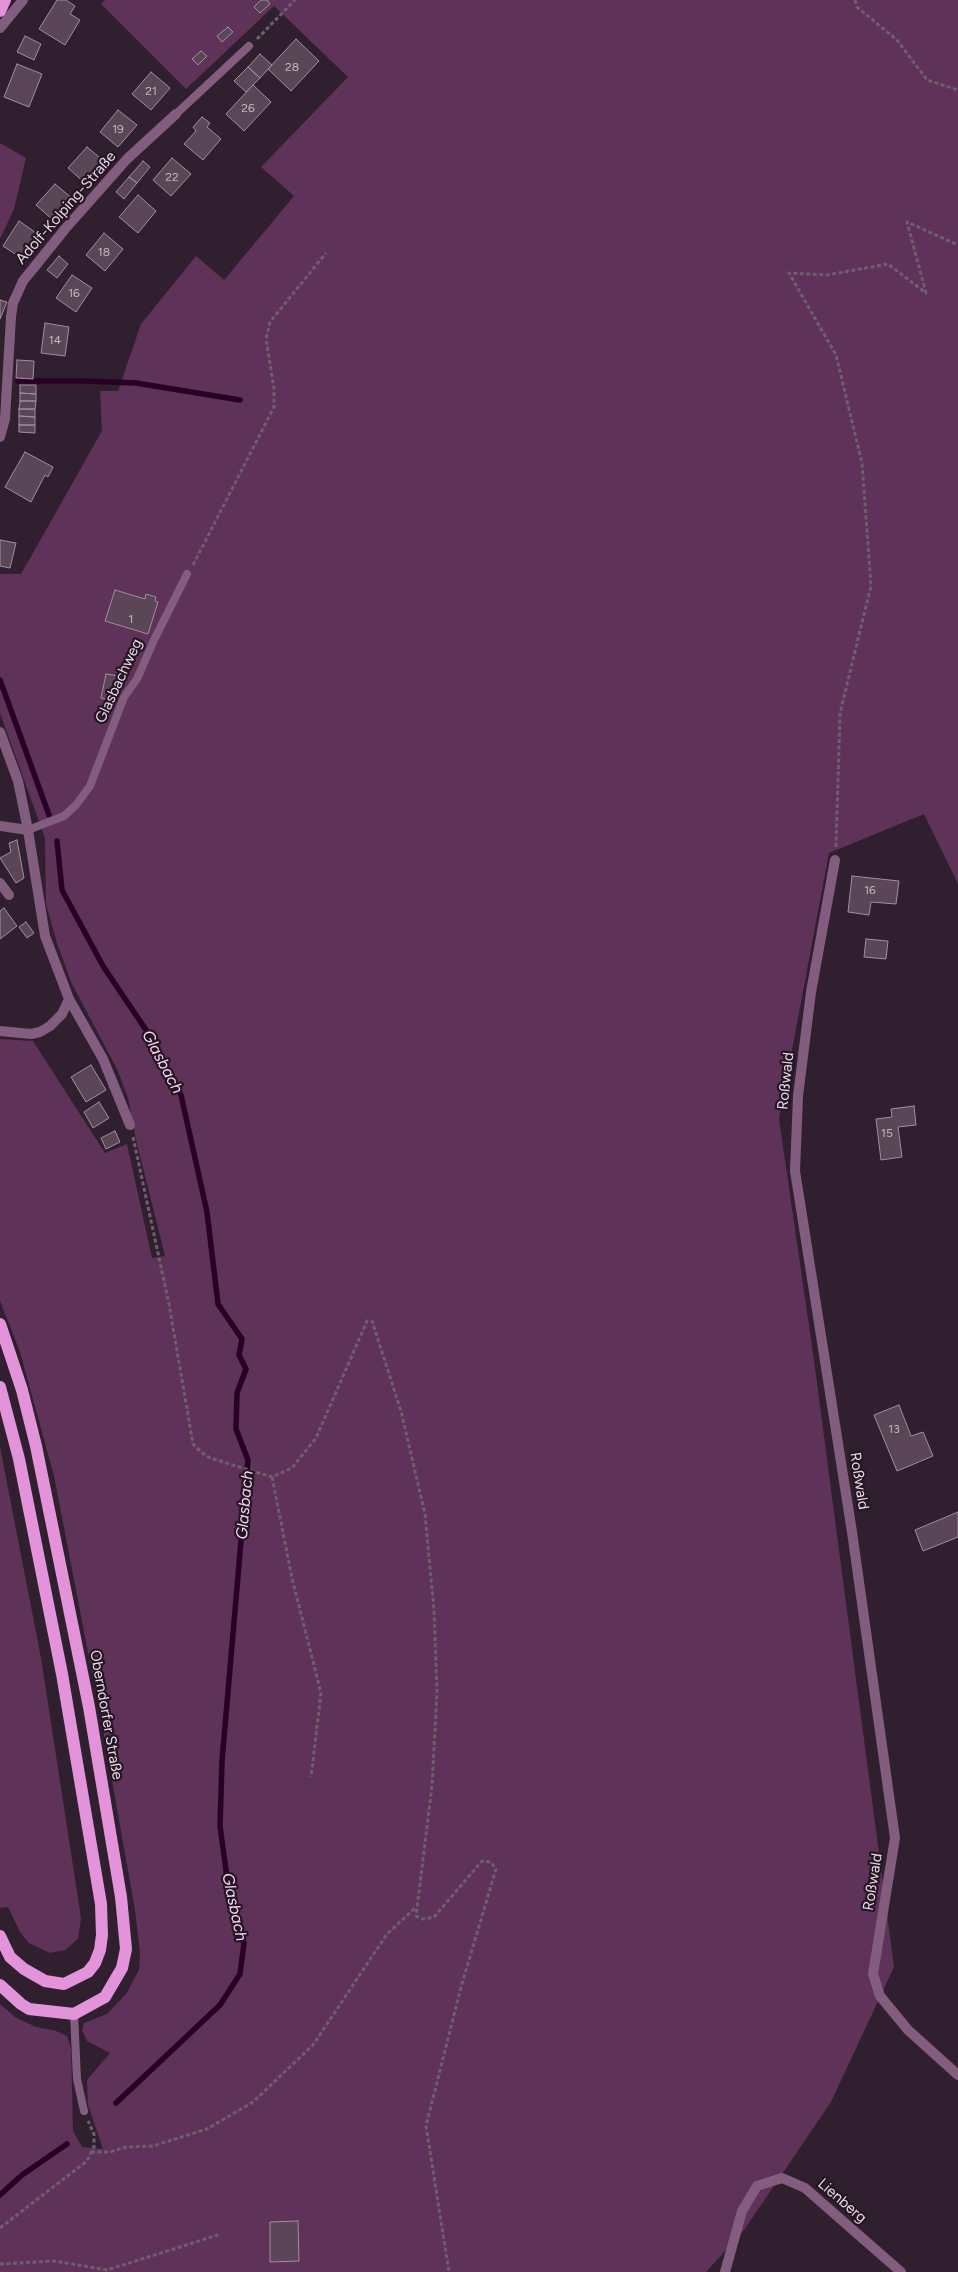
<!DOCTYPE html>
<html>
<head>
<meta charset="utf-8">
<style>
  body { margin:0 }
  canvas { display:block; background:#301f2e }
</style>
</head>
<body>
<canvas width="958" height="2272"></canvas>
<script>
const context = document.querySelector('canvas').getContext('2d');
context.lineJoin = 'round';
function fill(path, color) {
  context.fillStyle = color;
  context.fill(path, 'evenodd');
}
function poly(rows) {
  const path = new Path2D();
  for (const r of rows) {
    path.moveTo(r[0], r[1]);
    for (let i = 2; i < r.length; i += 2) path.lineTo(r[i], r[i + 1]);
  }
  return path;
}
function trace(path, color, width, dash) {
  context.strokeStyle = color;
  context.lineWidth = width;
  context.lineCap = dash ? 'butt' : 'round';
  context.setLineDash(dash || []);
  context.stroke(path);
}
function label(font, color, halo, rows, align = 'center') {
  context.font = font + ' Figtree,sans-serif';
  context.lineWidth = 4.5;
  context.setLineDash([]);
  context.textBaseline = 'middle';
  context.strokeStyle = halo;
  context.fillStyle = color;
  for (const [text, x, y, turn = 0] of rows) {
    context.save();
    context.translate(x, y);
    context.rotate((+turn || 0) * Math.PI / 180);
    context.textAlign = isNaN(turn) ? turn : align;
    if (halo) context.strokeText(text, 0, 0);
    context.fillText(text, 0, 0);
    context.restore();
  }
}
fill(poly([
  [105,0,958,0,958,884,924,814,829,853,779,1119,813,1353,894,1967,831,2102,744,2230,706,2272,0,2272,0,2004,15,2017,36,2027,56,2031,67,2036,71,2049,73,2131,82,2147,103,2149,88,2105,87,2080,110,2053,87,2041,82,2030,84,2023,107,2014,126,1994,139,1970,140,1953,135,1910,103,1730,54,1476,20,1352,0,1301,0,1039,33,1041,105,1153,127,1144,152,1258,165,1256,136,1140,128,1098,117,1069,71,982,57,943,46,904,45,838,0,713,0,574,21,574,102,431,100,391,118,391,141,324,196,256,224,280,294,196,261,167,348,77,274,6,186,89,101,4],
  [0,143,26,158,14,209,0,239],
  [0,1447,41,1658,81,1918,78,1939,65,1950,50,1953,29,1943,20,1932,8,1907,0,1908]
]), '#5e3259');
trace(poly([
  [18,381,85,381,136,383,240,400],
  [0,680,49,815],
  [57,841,62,890,103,966,146,1030,181,1095,207,1212,218,1304,242,1339,239,1355,246,1369,237,1393,236,1429,248,1460,222,1761,220,1826,229,1892,244,1943,240,1974,220,2005,116,2103],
  [0,2195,22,2175,67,2144]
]), '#280025', 5.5);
const building = poly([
  [57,0,66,0,75,6,70,14,80,20,65,45,39,29,57,0],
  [261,0,267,0,270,4,260,13,254,7,261,0],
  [228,27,233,32,222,42,217,36,228,27],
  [25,36,41,44,34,60,17,52,25,36],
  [296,39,319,61,291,91,268,69,296,39],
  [201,51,207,56,198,65,192,59,201,51],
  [260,54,272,65,260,78,248,67,260,54],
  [17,64,42,74,29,107,4,97,17,64],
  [248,67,260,78,246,92,234,81,248,67],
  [151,72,170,88,151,110,132,94,151,72],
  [253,85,271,102,244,131,226,114,253,85],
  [118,110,137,125,118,147,100,132,118,110],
  [202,117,210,123,207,127,221,139,203,160,184,144,196,131,193,127,202,117],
  [87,147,105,162,86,184,68,168,87,147],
  [172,158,191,174,171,196,153,180,172,158],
  [143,161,150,167,137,183,129,177,143,161],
  [129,177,137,183,124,199,116,192,129,177],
  [55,184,73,199,54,221,36,205,55,184],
  [138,195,156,211,138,233,119,217,138,195],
  [19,221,39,235,23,259,3,246,19,221],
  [104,233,123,249,105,271,86,255,104,233],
  [59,256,68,264,57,278,47,270,59,256],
  [72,275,92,288,76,312,56,298,72,275],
  [0,300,7,302,0,319,0,300],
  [45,323,69,327,65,356,41,353,45,323],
  [17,360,34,361,33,379,16,378,17,360],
  [20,385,36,385,36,394,20,393,20,385],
  [20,393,36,394,36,401,20,401,20,393],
  [20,401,36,401,35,409,19,409,20,401],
  [19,409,35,409,35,417,19,416,19,409],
  [19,416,35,417,35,425,19,425,19,416],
  [19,425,35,425,35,433,19,432,19,425],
  [25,452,53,467,48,477,45,475,31,502,5,487,25,452],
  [0,540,16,543,10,568,0,566,0,540],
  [115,590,145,599,146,594,156,597,155,601,158,602,148,634,105,621,115,590],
  [106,674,119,676,115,701,101,698,106,674],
  [17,840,24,878,16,883,0,858,11,852,9,843,17,840],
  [852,876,899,881,896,904,871,902,869,915,848,912,852,876],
  [4,908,17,926,0,939,0,911,4,908],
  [26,922,34,933,27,938,19,927,26,922],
  [866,939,888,941,886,959,864,957,866,939],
  [91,1065,106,1090,86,1102,71,1077,91,1065],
  [99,1102,109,1118,93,1128,84,1112,99,1102],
  [914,1106,916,1125,898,1127,902,1157,881,1160,876,1119,892,1117,891,1109,914,1106],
  [115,1131,120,1142,106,1149,101,1138,115,1131],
  [899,1405,911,1436,923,1432,933,1456,897,1471,874,1415,899,1405],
  [958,1512,958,1537,923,1551,915,1530,958,1512],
  [298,2221,299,2261,270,2262,270,2222,298,2221]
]);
fill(building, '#5a4657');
trace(building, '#a38da0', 1);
trace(poly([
  [855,0,857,7,897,40,927,80,958,90],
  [257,39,295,0],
  [193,565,274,407,274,389,266,339,270,322,326,253],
  [836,847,840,713,871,586,862,463,836,355,789,273,827,275,888,264,926,293,907,222,958,245],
  [133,1137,169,1304,193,1444,201,1452,210,1458,272,1477,292,1468,316,1438,367,1321,372,1321,401,1411,425,1514,434,1610,437,1692,432,1786,416,1916,423,1919,434,1917,482,1861,491,1862,496,1869,461,1987,426,2126,449,2272],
  [272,1477,292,1578,321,1693,311,1777],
  [91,2152,110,2152,126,2147,153,2146,207,2129,253,2102,313,2045,387,1934,415,1908],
  [0,2228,87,2161,94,2147,94,2134,88,2121],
  [0,2264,55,2261,107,2270,218,2235]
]), '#6e5f6c', 3, [4, 2.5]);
trace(poly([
  [176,114,249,46],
  [28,830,64,816,76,805,90,786,124,697,137,679,154,640,187,574],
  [74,2014,77,2079,84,2111]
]), '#835d7f', 8);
trace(poly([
  [0,28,23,0],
  [0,437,5,419,11,317,13,303,23,281,65,229,127,159,176,114],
  [0,732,18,781,28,830,45,936,69,999,103,1059,130,1125],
  [0,826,28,830],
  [835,860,811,992,798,1096,795,1171,852,1532,895,1838,873,1974,880,1996,908,2030,958,2075],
  [0,883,9,895],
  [0,1031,31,1034,40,1032,50,1026,62,1014,69,999],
  [725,2272,742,2211,757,2186,782,2178,805,2188,901,2272]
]), '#835d7f', 10);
trace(poly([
  [0,11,5,0],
  [0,1324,22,1390,36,1446,89,1707,121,1897,126,1949,122,1968,105,1997,74,2014,29,2009,21,2004,0,1985],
  [0,1387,19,1459,62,1674,101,1904,102,1935,100,1950,95,1963,88,1972,64,1984,45,1981,24,1969,10,1957,0,1936]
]), '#e293d9', 12);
label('12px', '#c3b5c1', null, [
  ["28",292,67],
  ["21",151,91],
  ["26",248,108],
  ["19",118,129],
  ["22",172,177],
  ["18",104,252],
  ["16",74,293],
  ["14",55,340],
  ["1",131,619],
  ["16",870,890],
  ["15",887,1133],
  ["13",894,1429]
]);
label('15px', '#e6dae4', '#261524', [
  ["Adolf-Kolping-Straße",66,208,-49],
  ["Glasbachweg",119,681,-65],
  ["Roßwald",786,1081,-84],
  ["Roßwald",859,1481,81],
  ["Oberndorfer Straße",106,1715,80],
  ["Roßwald",873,1882,-81],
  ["Lienberg",842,2201,41]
]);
label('italic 16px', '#f6d7f1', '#261524', [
  ["Glasbach",162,1062,62],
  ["Glasbach",245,1505,-85],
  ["Glasbach",234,1907,78]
]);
</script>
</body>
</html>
